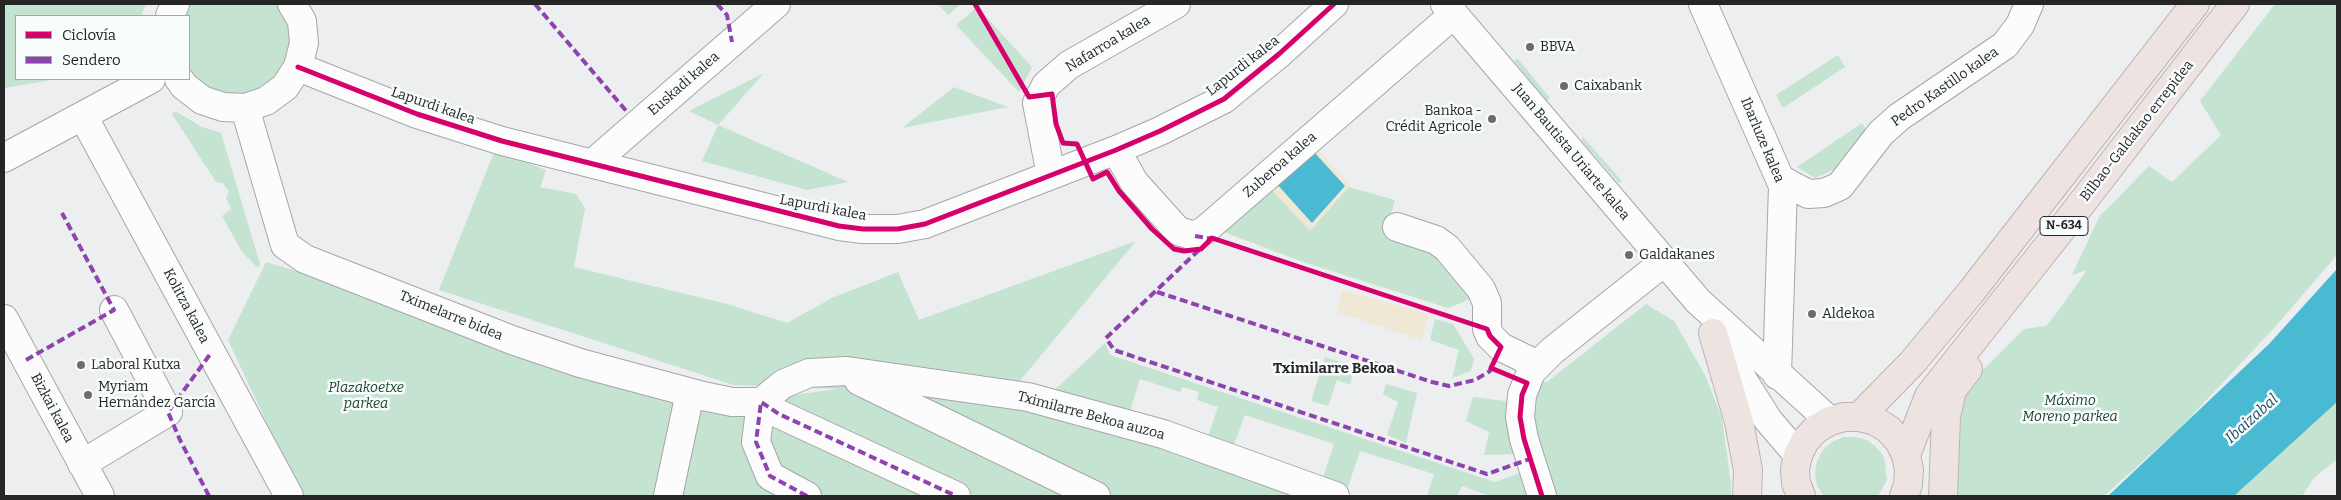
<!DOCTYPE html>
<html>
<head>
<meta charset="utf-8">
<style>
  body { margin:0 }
  #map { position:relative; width:2341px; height:500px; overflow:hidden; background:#edeeef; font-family:Bitter,serif }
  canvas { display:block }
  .frame { position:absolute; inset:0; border:5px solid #262627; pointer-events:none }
  .legend { position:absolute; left:15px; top:15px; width:175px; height:65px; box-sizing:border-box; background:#f9fcfd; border:1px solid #a5a6a7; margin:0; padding:6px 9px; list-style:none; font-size:15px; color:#262627 }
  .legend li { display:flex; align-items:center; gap:10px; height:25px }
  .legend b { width:25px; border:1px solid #a5a6a7 }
</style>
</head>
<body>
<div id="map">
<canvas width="2341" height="500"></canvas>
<div class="frame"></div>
<ul class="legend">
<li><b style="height:6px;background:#d6006c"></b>Ciclovía</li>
<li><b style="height:6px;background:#8e44ad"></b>Sendero</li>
</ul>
</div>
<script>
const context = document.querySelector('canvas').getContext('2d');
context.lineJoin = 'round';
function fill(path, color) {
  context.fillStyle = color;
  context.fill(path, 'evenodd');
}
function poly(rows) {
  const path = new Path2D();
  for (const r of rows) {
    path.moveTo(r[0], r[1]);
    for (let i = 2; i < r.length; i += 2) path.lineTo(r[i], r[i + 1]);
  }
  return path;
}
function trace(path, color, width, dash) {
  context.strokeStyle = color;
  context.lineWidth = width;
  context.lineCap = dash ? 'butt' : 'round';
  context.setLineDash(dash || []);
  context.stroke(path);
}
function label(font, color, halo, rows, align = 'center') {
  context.font = font + ' Bitter,serif';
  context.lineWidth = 5;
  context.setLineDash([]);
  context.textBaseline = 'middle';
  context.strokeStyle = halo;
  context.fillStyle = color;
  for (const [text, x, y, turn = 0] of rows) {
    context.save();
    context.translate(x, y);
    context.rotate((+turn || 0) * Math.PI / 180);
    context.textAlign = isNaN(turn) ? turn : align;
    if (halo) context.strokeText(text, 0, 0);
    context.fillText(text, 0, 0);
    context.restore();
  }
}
fill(poly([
  [4,4,146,4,141,16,16,16,16,79,57,79,4,88],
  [187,4,281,4,293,31,285,71,253,97,213,96,189,78,189,16,179,16],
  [938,4,961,4,948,15],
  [2275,4,2337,4,2337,255,2275,327,2180,428,2104,496,1955,496,1957,415,1969,384,2024,329,2046,326,2056,314,2087,270,2072,275,2099,217,2149,166,2172,182,2221,135,2200,101],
  [977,7,1032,67,1019,92,956,25],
  [1838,55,1845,67,1783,108,1776,95],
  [1517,58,1550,98,1547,101,1514,61],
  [764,73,718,125,848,182,807,190,702,161,718,125,689,111],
  [954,87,1008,107,902,128],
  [175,111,202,127,221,133,260,264,258,268,242,252,222,216,231,209,226,198,229,192,223,183,216,182,172,114],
  [1862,123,1868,133,1837,168,1815,178,1797,167],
  [1583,137,1622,181,1619,183,1581,140],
  [495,150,546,170,540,187,576,194,585,208,574,267,727,304,787,323,832,298,898,272,919,320,1136,241,1009,394,1043,401,1105,343,1110,355,1495,482,1520,473,1528,496,1490,496,1462,486,1457,496,1427,496,1434,474,1360,451,1345,496,301,496,228,340,266,262,744,402,837,389,734,385,439,290],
  [1140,379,1180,392,1182,387,1199,392,1197,400,1218,407,1208,436,1130,411],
  [1245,415,1334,444,1319,490,1229,458],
  [1276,183,1345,186,1395,200,1385,234,1446,255,1476,297,1448,308,1303,262,1221,231],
  [1646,304,1674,321,1705,375,1722,418,1731,484,1731,496,1542,496,1524,439,1532,383,1547,382],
  [1435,319,1453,324,1474,359,1471,371,1452,378,1459,350,1430,340],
  [1325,357,1355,367,1350,385,1337,380,1328,406,1311,401],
  [1386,384,1417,393,1406,443,1387,435,1398,402,1383,394],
  [1473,397,1513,402,1513,454,1484,455,1489,432,1466,421],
  [2337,402,2337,459,2314,478,2302,496,2234,496],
  [1843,437,1855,437,1867,440,1877,448,1884,457,1887,480,1878,496,1824,496,1817,486,1815,474,1817,461,1823,450,1832,442]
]), '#c5e3d1');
fill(poly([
  [1312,144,1351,185,1310,231,1267,185],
  [1342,290,1429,314,1421,340,1337,312]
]), '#eee8d5');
fill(poly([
  [1313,151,1345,186,1312,223,1276,183],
  [2337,269,2337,402,2234,496,2108,496,2269,344]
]), '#4abad2');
const minor = poly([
  [1445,4,1698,301,1830,421],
  [1703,4,1783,186,1777,375],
  [170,16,175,4],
  [298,67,417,114,502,141,839,226,863,229,898,229,925,224,1116,150,1160,131,1224,99,1279,54,1334,4],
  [179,79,184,86,202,100,223,107,245,108,266,101,285,87,298,67,304,43,302,21,292,4],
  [245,108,285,245,305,259,512,340,580,363,703,396,732,402,761,402],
  [83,116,289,496],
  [1116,150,1134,182,1178,231,1195,236,1205,230,1454,14],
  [4,158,151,79],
  [593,163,776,4],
  [1051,175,1037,103,1046,85,1069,65,1176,4],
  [1780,179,1808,194,1824,193,1840,186,1881,133,1899,117,2005,45,2020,25,2029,4],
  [1397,227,1436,240,1447,248,1481,289,1487,303,1487,329,1490,336,1501,347,1538,365],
  [4,319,100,496],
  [1719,342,1768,420,1798,455],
  [859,381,1096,496],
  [761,402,779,414,956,496],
  [82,464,168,412,114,310],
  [668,496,690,393],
  [807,496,770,476,756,442,761,402,783,384,809,373,847,371,1028,397,1163,434,1335,496],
  [1542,496,1524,439,1520,417,1522,395,1531,372,1552,351,1664,262]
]);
const highway = poly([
  [1713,333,1739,422,1748,470,1747,496],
  [1859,417,1912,363,1971,292,2195,4],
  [1906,455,1929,396,2071,217,2235,4],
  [1801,496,1796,483,1795,469,1798,455,1805,441,1816,429,1830,421,1844,417,1859,417,1875,421,1888,429,1899,441,1906,455,1909,470,1908,485,1904,496],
  [1943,496,1946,417,1952,390,1968,369]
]);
trace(minor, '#a6a6a7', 30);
trace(highway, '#bdb3b1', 30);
trace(minor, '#fcfcfd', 28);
trace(highway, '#ede3e1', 28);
trace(poly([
  [535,4,628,113],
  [717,4,727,15,732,42],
  [1195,236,1214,239],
  [1199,250,1106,338,1114,350,1487,474,1530,459],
  [1157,292,1432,382,1449,386,1475,380,1490,371,1492,365],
  [26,360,114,310,62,213],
  [209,496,180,440,168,412,211,353],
  [807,496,770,476,756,442,761,402,779,414,956,496]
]), '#8e44ad', 4, [8, 4]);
trace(poly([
  [975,4,1029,97,1052,94,1056,124,1063,143,1077,144,1093,179,1107,172,1119,191,1152,229,1174,249,1184,251,1201,249,1212,238,1487,329,1490,336,1501,347,1491,368,1527,383,1522,395,1520,417,1524,439,1542,496],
  [298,67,417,114,502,141,839,226,863,229,898,229,925,224,1116,150,1160,131,1224,99,1279,54,1334,4]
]), '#d6006c', 5);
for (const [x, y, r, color] of [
  [1530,47,5,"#6c6c6d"],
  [1564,86,5,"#6c6c6d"],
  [1492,119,5,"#6c6c6d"],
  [1629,255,5,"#6c6c6d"],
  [1812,314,5,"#6c6c6d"],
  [81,365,5,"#6c6c6d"],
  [88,395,5,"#6c6c6d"]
]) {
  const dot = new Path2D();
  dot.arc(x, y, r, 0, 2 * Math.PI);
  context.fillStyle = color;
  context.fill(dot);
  trace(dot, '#f9fcfd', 2);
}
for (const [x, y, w] of [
  [2064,226,48]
]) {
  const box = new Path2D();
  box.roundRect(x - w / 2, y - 9.5, w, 19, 4);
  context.fillStyle = '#f9fcfd';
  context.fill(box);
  trace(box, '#262627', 1);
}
label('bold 12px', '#262627', null, [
  ["N-634",2064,226]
]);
label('14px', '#262627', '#f9fcfd', [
  ["Nafarroa kalea",1108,44,-31],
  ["Lapurdi kalea",1243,66,-38],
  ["Euskadi kalea",684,84,-41],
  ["Pedro Kastillo kalea",1945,87,-35],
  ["Lapurdi kalea",433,106,19],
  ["Bilbao-Galdakao errepidea",2137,131,-52],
  ["Ibarluze kalea",1762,140,67],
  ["Juan Bautista Uriarte kalea",1571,152,50],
  ["Zuberoa kalea",1280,165,-41],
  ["Lapurdi kalea",823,208,11],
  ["Kolitza kalea",186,306,62],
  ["Tximelarre bidea",451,316,22],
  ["Bizkai kalea",52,408,62],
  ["Tximilarre Bekoa auzoa",1091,416,15]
]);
label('14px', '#262627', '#f9fcfd', [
  ["BBVA",1540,47],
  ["Caixabank",1574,86],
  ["Bankoa -",1482,111,"right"],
  ["Crédit Agricole",1482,127,"right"],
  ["Galdakanes",1639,255],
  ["Aldekoa",1822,314],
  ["Laboral Kutxa",91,365],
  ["Myriam",98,387],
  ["Hernández García",98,403]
], 'left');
label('italic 14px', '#1d452e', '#f9fcfd', [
  ["Plazakoetxe",366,388],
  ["parkea",366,404],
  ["Máximo",2070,401],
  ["Moreno parkea",2070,417]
]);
label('bold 15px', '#262627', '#f9fcfd', [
  ["Tximilarre Bekoa",1334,369]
]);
label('italic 15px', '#144b59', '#f9fcfd', [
  ["Ibaizabal",2252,419,-42]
]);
</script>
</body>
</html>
